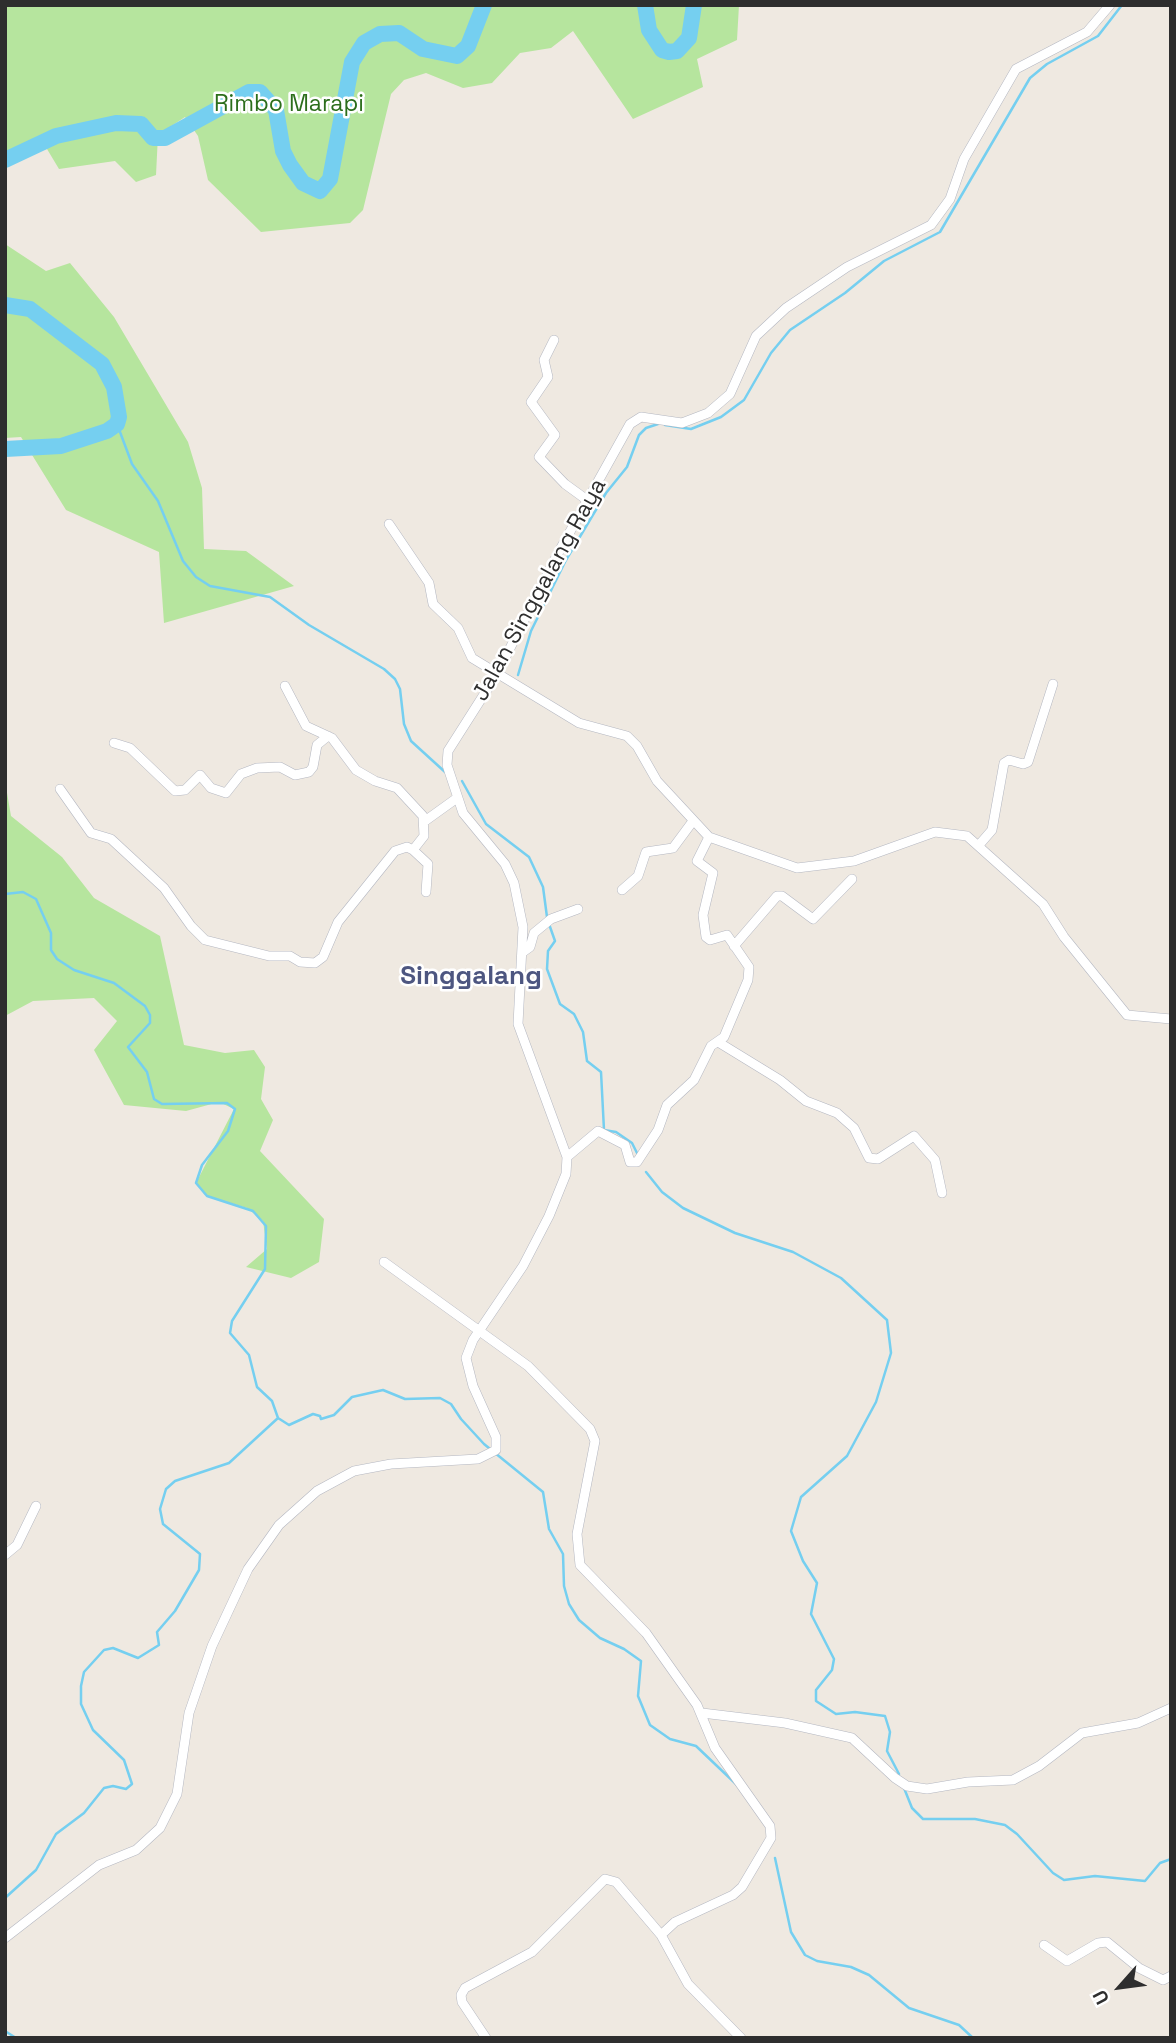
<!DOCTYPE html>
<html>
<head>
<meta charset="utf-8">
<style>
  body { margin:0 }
  #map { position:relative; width:1176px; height:2043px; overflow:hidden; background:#efe9e1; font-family:"Space Grotesk",sans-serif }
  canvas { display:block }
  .frame { position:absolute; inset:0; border:7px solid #2e2e2e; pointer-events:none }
  .north { position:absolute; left:1085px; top:1952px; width:70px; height:70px; -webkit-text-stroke:5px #fff; paint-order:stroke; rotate:242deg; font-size:19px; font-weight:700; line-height:28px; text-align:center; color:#2e2e2e }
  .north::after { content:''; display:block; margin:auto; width:24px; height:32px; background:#2e2e2e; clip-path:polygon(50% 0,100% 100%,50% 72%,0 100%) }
</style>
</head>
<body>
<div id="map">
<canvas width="1176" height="2043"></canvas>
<div class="frame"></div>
<div class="north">U</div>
</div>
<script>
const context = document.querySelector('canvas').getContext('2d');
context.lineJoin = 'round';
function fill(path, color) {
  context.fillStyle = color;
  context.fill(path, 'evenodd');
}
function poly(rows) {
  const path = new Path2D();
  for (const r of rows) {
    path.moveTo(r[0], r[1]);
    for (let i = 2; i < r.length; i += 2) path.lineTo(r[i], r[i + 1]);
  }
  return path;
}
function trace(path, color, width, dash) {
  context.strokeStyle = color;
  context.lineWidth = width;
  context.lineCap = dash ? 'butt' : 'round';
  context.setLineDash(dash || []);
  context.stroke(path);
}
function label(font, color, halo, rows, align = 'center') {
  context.font = font + ' "Space Grotesk",sans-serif';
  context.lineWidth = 5;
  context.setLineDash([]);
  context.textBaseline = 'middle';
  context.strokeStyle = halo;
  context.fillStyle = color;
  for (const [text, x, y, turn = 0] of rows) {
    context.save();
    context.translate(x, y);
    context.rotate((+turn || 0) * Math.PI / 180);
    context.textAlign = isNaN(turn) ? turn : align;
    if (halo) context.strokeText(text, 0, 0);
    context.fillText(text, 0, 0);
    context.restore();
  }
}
fill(poly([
  [5,5,739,5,737,40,697,59,703,87,633,119,573,31,551,48,520,53,492,83,463,88,426,73,404,80,391,94,363,210,350,223,261,232,208,180,198,136,185,117,158,135,156,175,136,182,115,161,59,169,47,149,5,157],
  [5,244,46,271,70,263,114,317,188,442,202,488,204,549,246,551,294,586,164,623,159,552,66,510,21,437,5,438],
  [5,781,11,816,62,857,94,898,160,936,184,1045,225,1053,254,1050,265,1067,261,1099,273,1120,260,1151,324,1219,319,1262,291,1278,246,1267,267,1249,263,1221,247,1208,205,1195,196,1183,234,1109,219,1102,186,1111,124,1105,94,1050,117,1021,94,998,33,1001,5,1016]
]), '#b6e59e');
trace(poly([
  [117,424,132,464,158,501,183,561,196,577,210,586,270,597,309,625,384,669,395,679,400,689,404,724,411,741,445,772],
  [665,425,691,429,721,417,744,400,771,353,790,330,845,293,884,261,940,232,1030,78,1047,64,1098,36,1122,5],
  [518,675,531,631,566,560,606,493,627,467,639,435,646,428,658,424],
  [462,781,486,824,529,857,543,887,547,917],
  [5,894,23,892,36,899,51,933,51,950,57,959,74,970,114,983,145,1006,150,1015,150,1023,128,1047,147,1072,154,1099,162,1104,227,1103,235,1109,228,1131,202,1165,196,1183,207,1196,253,1211,266,1226,265,1269,232,1321,230,1333,249,1355,257,1387,272,1401,278,1418,289,1425,313,1414,320,1416,321,1419,334,1415,352,1397,383,1390,405,1399,440,1398,451,1404,461,1419,484,1444,543,1492,549,1529,563,1554,564,1586,569,1604,579,1620,600,1638,624,1649,641,1661,638,1696,650,1725,670,1739,696,1746,737,1785],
  [549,924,555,941,548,951,547,969,560,1004,574,1014,583,1032,587,1061,601,1072,604,1130,616,1132,632,1143,638,1155],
  [646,1172,662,1192,683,1208,735,1233,793,1252,841,1278,887,1320,891,1353,876,1402,847,1456,801,1497,791,1531,803,1561,817,1583,811,1614,834,1659,832,1670,816,1690,816,1701,836,1714,855,1712,885,1716,890,1732,887,1751,899,1774],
  [904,1788,912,1808,923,1819,975,1819,1005,1825,1017,1834,1053,1873,1064,1880,1095,1876,1145,1881,1160,1863,1171,1859],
  [775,1858,791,1932,805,1955,817,1961,851,1967,869,1975,909,2008,959,2025,973,2038],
  [5,1898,36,1870,56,1834,84,1813,104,1788,113,1786,126,1789,132,1784,124,1760,93,1730,81,1704,81,1686,84,1672,104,1650,113,1648,138,1658,159,1645,157,1632,175,1611,199,1570,200,1554,163,1524,160,1509,166,1489,175,1481,229,1463,278,1418],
  [5,2031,16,2038]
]), '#75cff0', 2.5);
trace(poly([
  [645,5,649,30,662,50,669,52,677,51,689,38,694,5],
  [5,160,56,136,116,123,141,124,153,138,165,138,249,92,260,92,276,110,283,151,290,165,303,183,320,191,330,179,352,62,364,43,380,34,399,33,423,49,457,56,468,46,484,5],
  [5,305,30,309,102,364,114,387,119,417,117,424,107,431,61,446,5,449]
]), '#75cff0', 16);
const street = poly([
  [554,340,544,360,548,377,531,402,555,435,539,457,565,484,587,500],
  [389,524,429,583,433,604,458,628,472,658,579,723,627,736,637,746,657,781,709,837,797,868,854,861,935,832,967,836,1043,904,1064,937,1127,1015,1171,1019],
  [285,686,306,726,332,738,356,770,375,781,397,788,423,816,424,836,413,850,428,864,426,892],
  [114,743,130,748,175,791,185,790,200,775,211,788,226,793,241,774,257,768,280,767,295,775,309,772,313,767,317,745,328,736],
  [60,789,91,833,111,839,164,888,191,926,205,940,269,956,290,956,300,962,315,963,323,957,338,922,395,851,407,847,413,850],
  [425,821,457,798],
  [979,845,992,830,1004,763,1009,760,1023,764,1028,762,1053,684],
  [622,890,638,876,646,852,673,848,693,821],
  [734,946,777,896,782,896,813,919,852,879],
  [523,952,530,947,534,933,551,919,578,909],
  [718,1042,780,1080,806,1101,837,1113,854,1128,869,1158,878,1159,914,1136,935,1160,942,1193],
  [567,1157,598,1131,625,1145,630,1162,637,1162,658,1130,667,1105,694,1080,711,1046,724,1037,748,980,749,967,727,935,710,940,706,937,703,915,713,873,697,861,709,837],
  [384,1262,528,1366,590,1429,595,1441,577,1534,580,1565,646,1633,697,1705,715,1748,770,1826,771,1838,742,1887,733,1895,675,1922,661,1935,688,1984,741,2038],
  [5,1555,17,1545,36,1506],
  [702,1713,785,1723,852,1738,895,1778,907,1786,927,1789,968,1782,1013,1780,1039,1766,1082,1733,1138,1723,1171,1708],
  [5,1938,99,1865,136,1850,160,1828,177,1794,189,1713,212,1646,248,1569,279,1525,317,1491,354,1471,391,1464,478,1459,496,1450,496,1437,473,1386,466,1358,473,1340,523,1266,549,1216,566,1174,567,1157,518,1024,523,927,514,883,505,864,463,813,447,765,448,751,497,674,557,555,630,424,641,417,682,423,708,413,730,394,756,336,786,308,847,267,931,225,950,199,964,159,1016,69,1087,32,1110,5],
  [1044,1945,1067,1961,1098,1943,1107,1942,1139,1968,1163,1980,1171,1976],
  [486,2038,462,2002,461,1995,465,1988,532,1952,605,1879,616,1882,661,1935]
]);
trace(street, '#b4b7c1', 10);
trace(street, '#fff', 9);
label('23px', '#2c6e1b', '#fff', [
  ["Rimbo Marapi",289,105]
]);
label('23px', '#2e2e2e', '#fff', [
  ["Jalan Singgalang Raya",540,590,-61]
]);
label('bold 26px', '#4d5680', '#fff', [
  ["Singgalang",471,977]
]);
</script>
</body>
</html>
